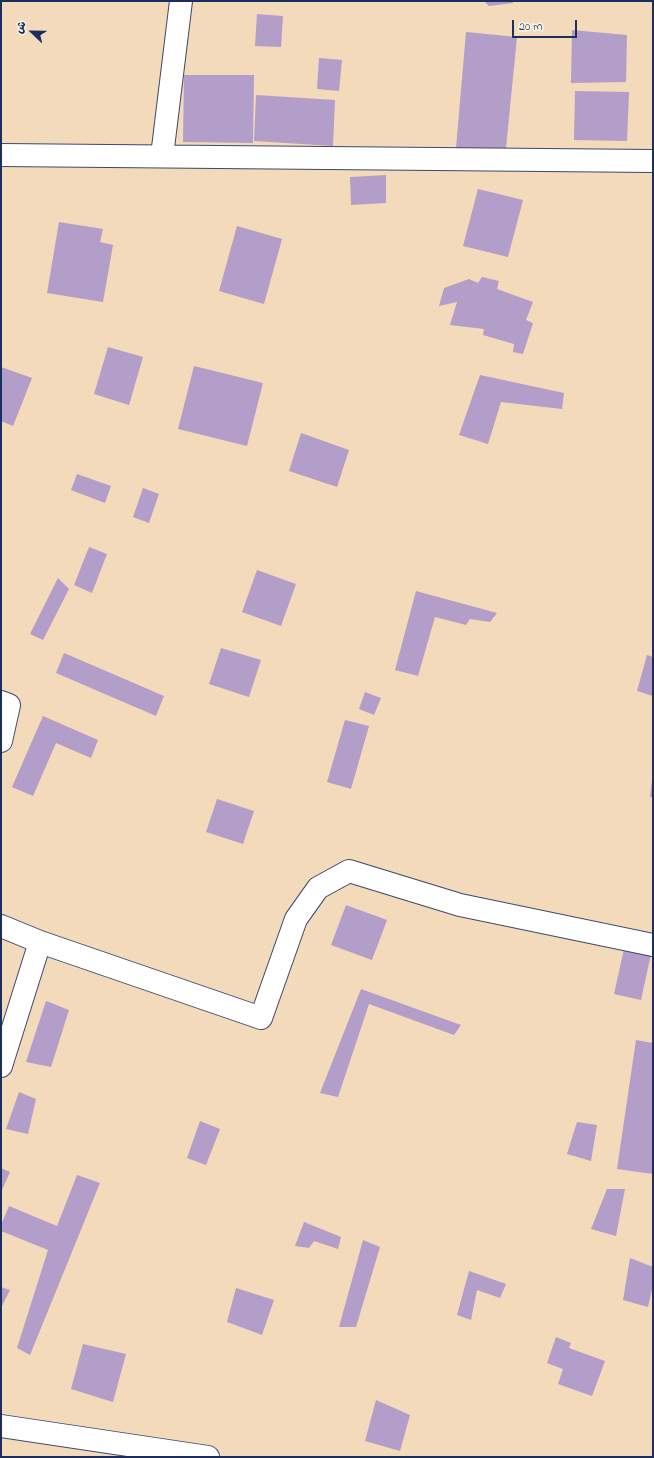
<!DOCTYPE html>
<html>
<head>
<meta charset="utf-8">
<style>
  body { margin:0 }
  #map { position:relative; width:654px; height:1458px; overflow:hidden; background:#f3daba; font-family:"Indie Flower","Playpen Sans Arabic",sans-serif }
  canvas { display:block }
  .frame { position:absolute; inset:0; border:2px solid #1b2f5e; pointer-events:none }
  .north { position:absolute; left:12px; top:12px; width:40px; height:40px; -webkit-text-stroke:3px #f7f3e8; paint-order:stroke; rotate:292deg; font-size:11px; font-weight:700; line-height:16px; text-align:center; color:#1b2f5e }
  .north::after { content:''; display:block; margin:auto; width:14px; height:18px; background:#1b2f5e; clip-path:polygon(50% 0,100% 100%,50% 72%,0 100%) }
  .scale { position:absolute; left:512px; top:20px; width:65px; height:18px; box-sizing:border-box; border:2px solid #1b2f5e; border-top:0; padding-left:5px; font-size:12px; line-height:14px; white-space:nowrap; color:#1b2f5e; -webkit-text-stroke:3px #f7f3e8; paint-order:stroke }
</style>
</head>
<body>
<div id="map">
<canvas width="654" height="1458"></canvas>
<div class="frame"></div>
<div class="north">ش</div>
<div class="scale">20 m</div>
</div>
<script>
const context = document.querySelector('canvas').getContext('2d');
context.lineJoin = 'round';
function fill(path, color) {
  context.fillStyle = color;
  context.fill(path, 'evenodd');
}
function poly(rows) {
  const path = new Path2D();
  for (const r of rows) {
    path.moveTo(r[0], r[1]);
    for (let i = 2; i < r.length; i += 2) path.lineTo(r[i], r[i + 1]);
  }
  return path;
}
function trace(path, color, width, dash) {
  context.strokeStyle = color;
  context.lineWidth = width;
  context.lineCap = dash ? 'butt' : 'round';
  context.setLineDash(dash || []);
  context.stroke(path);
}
fill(poly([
  [484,1,514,1,513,3,489,6],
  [257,14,283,16,281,47,255,46],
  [572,30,627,35,626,82,571,83],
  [466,32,517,37,506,148,456,148],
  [319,58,342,60,339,91,317,89],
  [184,75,254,75,253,143,183,142],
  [575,91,629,92,627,141,574,140],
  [256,95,335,100,333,146,254,141],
  [386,175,386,203,351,205,350,177],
  [478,189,523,200,508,257,463,246],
  [59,222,103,229,100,242,113,245,103,302,47,293],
  [237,226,282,239,264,304,219,291],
  [482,277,499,281,497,289,533,302,526,320,533,323,523,354,513,352,514,344,483,335,484,329,450,325,457,302,439,306,444,288,469,279,478,283],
  [108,347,143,357,129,405,94,394],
  [194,366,263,383,247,446,178,429],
  [1,367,32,378,13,426,1,421],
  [480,375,564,393,562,409,501,402,488,444,459,435],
  [301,433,349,450,337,487,289,471],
  [77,474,111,486,105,503,71,490],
  [143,488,159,494,149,523,133,517],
  [89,547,107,554,92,593,74,585],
  [257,570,296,584,281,626,242,612],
  [58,578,69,589,43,640,30,634],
  [416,591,497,613,490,622,470,619,466,625,435,617,418,676,395,670],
  [221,648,261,660,249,697,209,684],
  [64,653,164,696,156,716,56,673],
  [647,655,653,657,653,696,637,691],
  [365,692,381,698,374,715,359,709],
  [43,716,98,740,91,758,56,743,33,796,12,787],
  [345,720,369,726,351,789,327,782],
  [652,780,653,780,653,797,650,797],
  [217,799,254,811,243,844,206,832],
  [346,905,387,920,372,960,331,945],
  [624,949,651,954,641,1000,614,994],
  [361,989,461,1025,454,1035,369,1004,338,1097,320,1093],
  [46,1001,69,1010,51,1067,26,1062],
  [636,1040,653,1043,653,1174,617,1169],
  [19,1092,36,1099,28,1134,6,1129],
  [200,1121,220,1129,206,1165,187,1158],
  [577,1122,597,1125,591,1161,567,1154],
  [1,1168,10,1172,1,1192],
  [77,1175,100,1183,30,1355,17,1348,48,1250,1,1231,1,1225,9,1206,57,1226],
  [607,1189,625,1189,616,1236,591,1229],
  [304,1222,341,1237,338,1249,314,1241,309,1248,295,1246],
  [363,1240,380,1247,356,1327,339,1327],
  [630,1258,653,1267,653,1285,648,1307,623,1300],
  [469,1271,506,1284,500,1298,477,1290,471,1320,457,1315],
  [1,1287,10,1290,1,1308],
  [236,1288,274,1300,262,1335,227,1322],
  [556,1337,571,1343,569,1348,605,1361,592,1396,558,1384,563,1369,547,1363],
  [83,1344,126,1354,113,1402,71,1389],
  [376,1400,410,1415,400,1451,365,1441]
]), '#b39dc9');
const minor = poly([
  [1,155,653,161],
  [162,156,181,1],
  [1,702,9,705,1,741],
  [1,926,40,942,261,1018,296,919,318,888,349,871,460,905,653,945],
  [1,1066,40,942],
  [1,1426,208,1457]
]);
trace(minor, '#3b496c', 24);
trace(minor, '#fff', 22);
</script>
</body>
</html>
